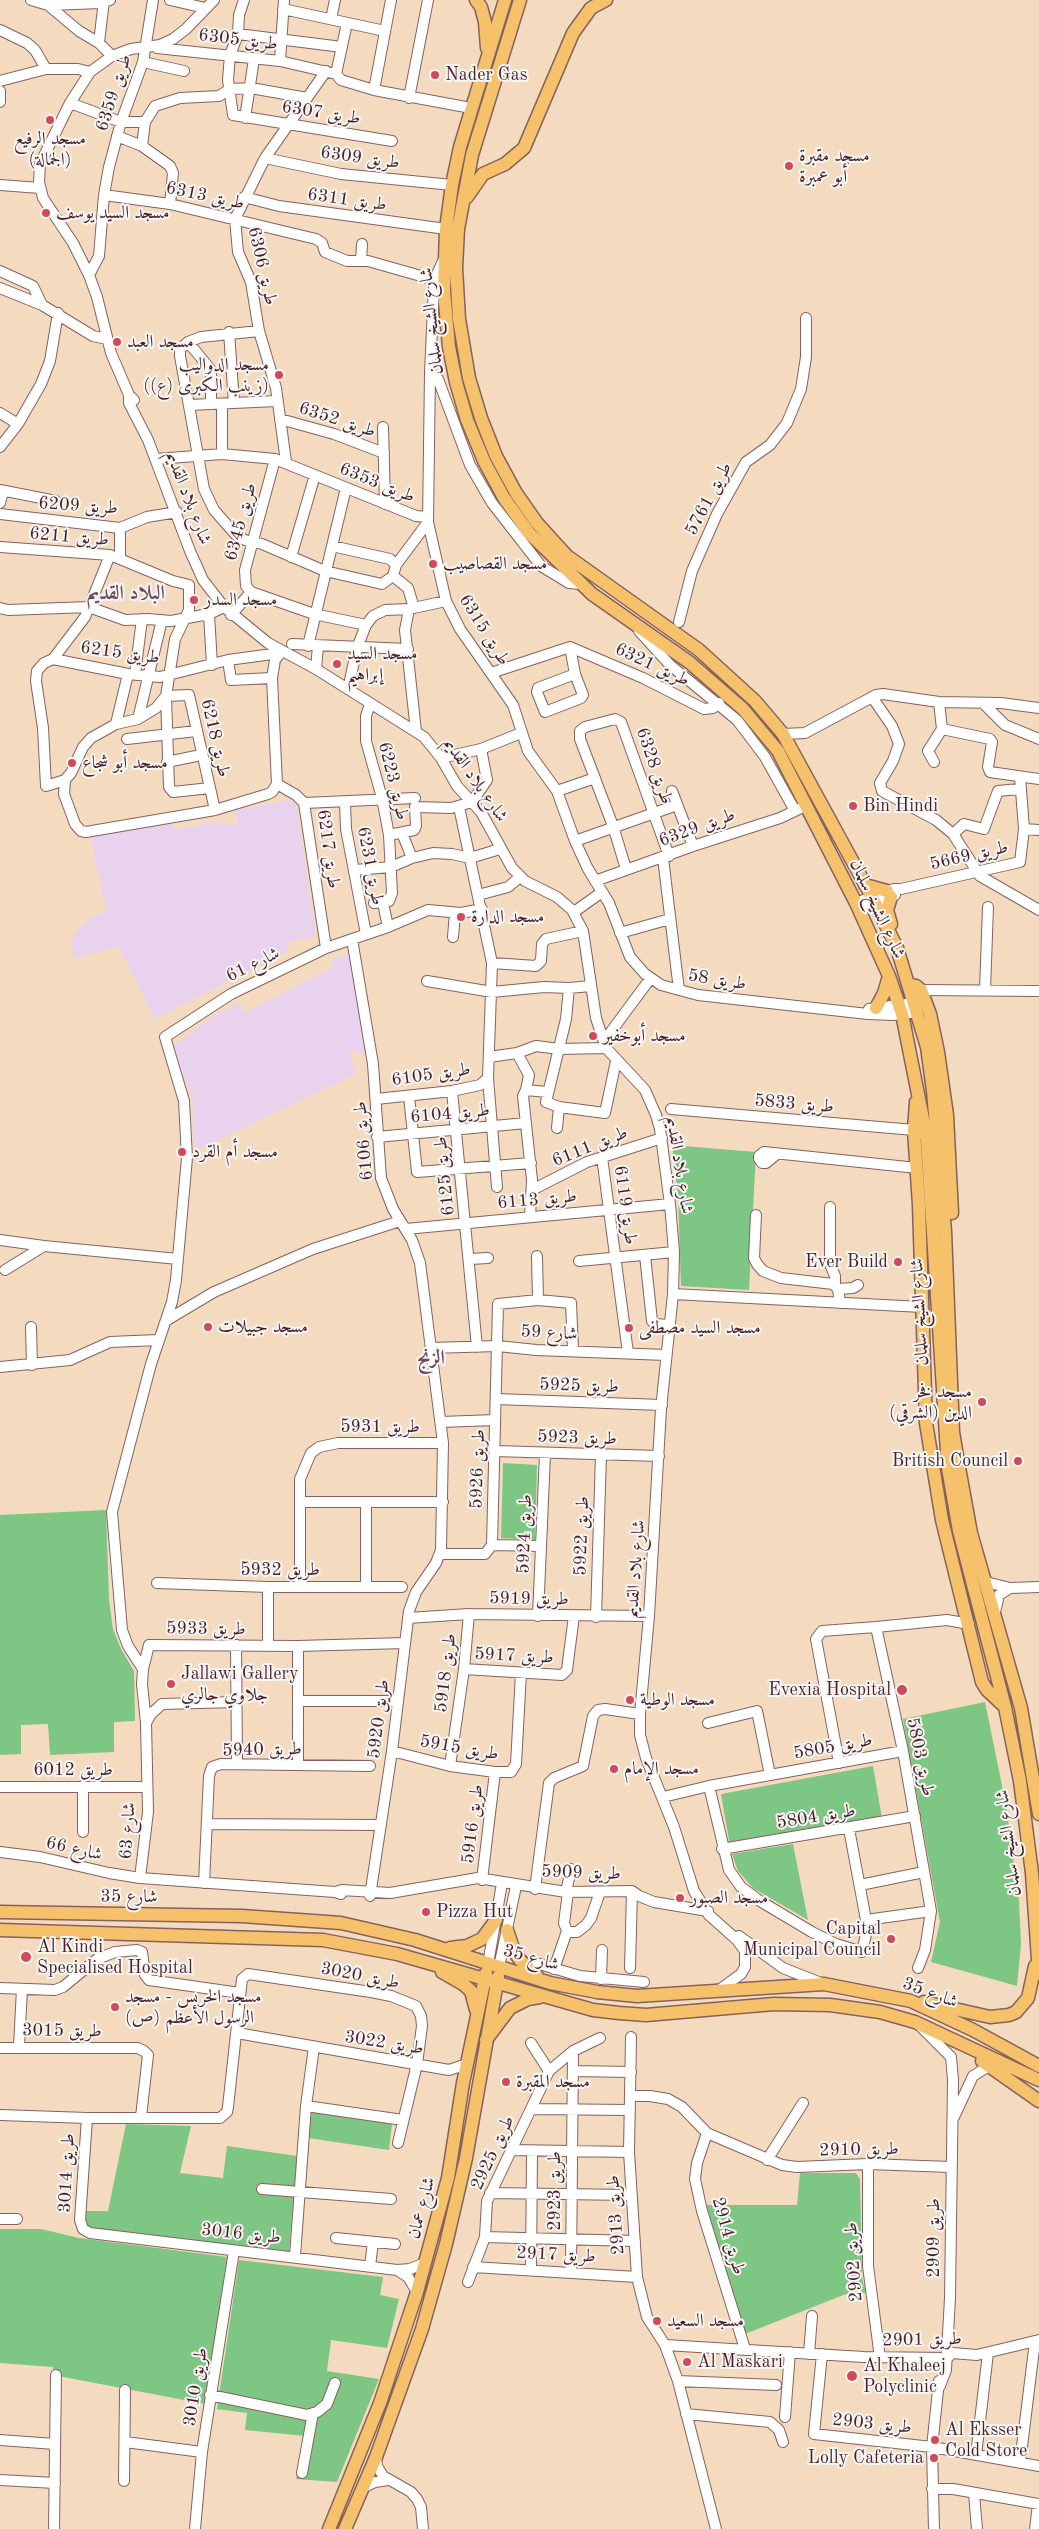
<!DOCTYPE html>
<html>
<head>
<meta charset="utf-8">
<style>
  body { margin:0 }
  canvas { display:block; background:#f4dbbf }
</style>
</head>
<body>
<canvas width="1039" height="2529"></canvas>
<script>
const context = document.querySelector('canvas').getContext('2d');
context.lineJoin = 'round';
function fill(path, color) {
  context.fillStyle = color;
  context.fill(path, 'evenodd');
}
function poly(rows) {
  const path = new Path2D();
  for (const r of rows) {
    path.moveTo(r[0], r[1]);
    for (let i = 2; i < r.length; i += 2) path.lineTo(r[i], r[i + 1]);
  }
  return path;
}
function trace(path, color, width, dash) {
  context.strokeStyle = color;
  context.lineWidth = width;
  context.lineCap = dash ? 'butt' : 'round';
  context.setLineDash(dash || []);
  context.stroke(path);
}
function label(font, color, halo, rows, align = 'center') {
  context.font = font + ' "Old Standard TT",Amiri,serif';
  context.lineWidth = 4;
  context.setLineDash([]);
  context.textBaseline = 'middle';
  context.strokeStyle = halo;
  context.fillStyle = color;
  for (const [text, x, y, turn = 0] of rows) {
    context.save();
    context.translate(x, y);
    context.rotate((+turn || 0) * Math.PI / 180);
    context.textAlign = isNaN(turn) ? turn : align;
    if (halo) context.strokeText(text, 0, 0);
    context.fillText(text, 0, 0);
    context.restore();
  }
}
fill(poly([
  [289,800,296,804,316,932,313,937,287,942,289,951,155,1019,118,946,75,959,71,946,74,934,88,920,106,911,90,834,172,820,174,830,219,821,221,826,238,823,235,810],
  [350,956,367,1054,349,1051,356,1074,199,1149,193,1142,193,1101,173,1046,218,1013,239,1003,244,1013,333,967,331,960,338,957]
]), '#e8d2ee');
fill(poly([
  [672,1145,756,1152,749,1290,681,1286,678,1196],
  [503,1463,537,1465,535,1540,501,1538],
  [106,1510,109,1600,113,1629,121,1649,134,1671,135,1721,114,1722,114,1752,50,1755,48,1724,21,1725,21,1754,0,1755,0,1515],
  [985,1702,1006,1805,1019,1901,1021,1944,1017,1986,931,1962,940,1922,903,1719],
  [873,1766,882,1818,730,1846,721,1794],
  [793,1844,808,1920,753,1888,738,1871,732,1854],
  [312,2112,392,2124,389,2150,308,2138],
  [126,2124,191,2126,180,2173,223,2178,227,2146,297,2156,289,2252,90,2228,85,2222,86,2211,108,2211],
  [800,2173,856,2173,860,2179,862,2278,866,2293,846,2294,745,2334,706,2205,797,2205],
  [0,2229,41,2229,79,2238,227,2257,205,2404,53,2375,53,2367,0,2363],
  [239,2260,383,2277,380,2295,399,2299,387,2348,331,2340,327,2371,379,2379,337,2482,296,2479,305,2436,245,2430,247,2413,217,2409]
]), '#7ec683');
const minor = poly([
  [31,0,48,5,101,3,110,0],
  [170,0,205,8],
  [244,0,239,15,238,34,230,55,228,80,233,115,392,141],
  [48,5,79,31,99,43,112,56],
  [283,9,385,31],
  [331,19,335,0],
  [0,30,27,43,35,50,46,69],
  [238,34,342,47],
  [99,43,104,0],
  [157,48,280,61,336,74],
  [280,61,284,0],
  [143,62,184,71],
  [336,74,341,80,374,90,471,108],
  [336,74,347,23],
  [0,81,46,69,78,69,90,72],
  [374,90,391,0],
  [0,91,0,102],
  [409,98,428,0],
  [70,103,121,122,145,122,155,106,180,98,219,96,230,89,251,88,307,98],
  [245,118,254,59],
  [117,136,142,146,170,166,173,173,170,204],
  [142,146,145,122],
  [265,158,341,174,452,185],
  [0,185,40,188],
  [104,195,170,204,316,239,322,243,325,252,347,261,368,261,435,280],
  [244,197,279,206,446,229],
  [361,261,362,244],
  [443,261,437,274,434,287,430,372,428,522,446,601,460,629,513,705,528,751,557,791,575,841,588,869,609,903,630,957,645,974,661,985,698,995,868,1014,893,1015,917,1012],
  [0,271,33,286,42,305],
  [89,275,99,256,104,195,109,167,121,122,143,62,153,0],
  [0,288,42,305,93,336,107,339],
  [259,331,201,337,188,342,180,349,180,356,204,489,214,510,236,535,245,540,262,544,325,571,382,584,393,576,396,565,390,559,332,546],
  [229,332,234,403],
  [188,342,211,370,211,404],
  [430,372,438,379,470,465,492,503,541,566,569,583,581,584],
  [129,395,129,403,148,440,190,551,203,580,224,607,268,643,316,669,424,737,441,758,457,786,481,812,512,868,525,881,557,897,572,910,583,931,596,1018,606,1048,645,1090,656,1115,660,1129,670,1204,674,1252,673,1294,661,1409,649,1616,640,1714,640,1735,646,1758,674,1827,694,1891,709,1915,737,1940,745,1951,745,1967,741,1974,719,1990],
  [134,400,129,395,111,353,97,297,89,275,73,243,43,198,39,182,40,164,70,103,90,72,112,56,131,49,160,45,173,39,186,29,214,0],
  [189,405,277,401],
  [0,413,18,424],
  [280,419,334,434,384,453],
  [383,427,385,504],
  [0,447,18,424,41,384,50,361,58,313],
  [222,454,222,404],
  [156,459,222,454,275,459,416,516,428,517],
  [275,459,245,570,246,586,251,592,314,614,366,625],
  [286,462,276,388,259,331,251,282,238,252,235,219,265,158,326,71],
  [0,490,56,501],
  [0,503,3,491],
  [0,514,120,528,147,517,177,512],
  [120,528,120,558],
  [0,547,110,555,173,581,189,585],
  [291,557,315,475],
  [396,565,428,522],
  [393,576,408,588,414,608],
  [189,585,189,610,175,639,166,696,169,787,173,792,210,788],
  [0,608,8,610,89,607,125,620,148,619,171,621,209,614,224,607],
  [409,609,405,630,416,731],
  [209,614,212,665],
  [231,615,251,592],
  [679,622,692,571,717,514,746,462,770,445,787,423,801,389,806,357,806,318],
  [639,631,670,665,737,720,765,757,794,809],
  [292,644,408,649],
  [308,646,346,488],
  [570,647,575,674,583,695,581,698,545,712,537,692,538,688,575,674],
  [53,659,128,674,160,677,228,660,280,653],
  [228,660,231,680,272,678],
  [316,669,318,646],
  [491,673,570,647,643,678,704,709,713,708,719,703],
  [135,674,142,619],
  [348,689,357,648,366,625,373,616,385,610,409,609,446,601],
  [872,697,892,726,899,744,893,761,880,783,882,791,936,820,953,834,980,876,1039,910],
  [370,704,366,716,366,741,382,798,389,835,392,893,389,901,374,903],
  [984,704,1005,725,1039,739],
  [138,719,162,620],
  [116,724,128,674],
  [942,729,990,739,992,742,988,767,990,772,1039,779],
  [783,734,805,733,876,695,883,694,939,702,1001,703,1039,708],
  [127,739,196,731],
  [441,758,481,749,521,733],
  [167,762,201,755],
  [934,762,928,751,942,729,939,702],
  [65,780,46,786,43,728,36,681,37,671,44,663,53,659,85,617,110,555],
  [277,784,296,795,304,803,326,948],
  [277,784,272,678,275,660,282,651],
  [557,791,595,778],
  [672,791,693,846],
  [304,803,415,798],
  [345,803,346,829,366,934],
  [459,807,492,963,488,1078,497,1187],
  [215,810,189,695,166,696,156,708,138,719,116,724,91,738,83,747,71,773,65,780,64,794,75,824,81,831,86,832,215,810,268,794,272,792,277,784],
  [1024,829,1039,830],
  [402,833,412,858],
  [953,834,964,824,984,829,998,791,1019,789],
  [389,835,414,830,416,826,415,807,451,808,472,802,487,780,481,749],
  [575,841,677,805],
  [663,858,679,990],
  [626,869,613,826,580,739,580,731,585,727,615,719,621,722,669,856],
  [355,870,391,867,412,858,433,853,452,854,470,858,500,849],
  [595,881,693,846,780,818,799,809],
  [478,895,508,887,520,877],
  [383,903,388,927],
  [856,903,894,889,901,889,1020,862,1024,829,1020,777],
  [860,910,895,895],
  [574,912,602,892],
  [620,933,670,919],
  [453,937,455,913],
  [352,939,373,1064,381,1178,393,1209,412,1240,420,1263,443,1443,441,1550,436,1563,416,1592,409,1611,392,1751,370,1896],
  [492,963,536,966,541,961,542,944,546,939,583,931],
  [427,981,492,992,544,987,569,988,591,986],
  [569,988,566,1019,546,1102,559,1107,605,1113,616,1061],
  [921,990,1039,991],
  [985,990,988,907],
  [869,1009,915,1003],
  [604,1041,650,979],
  [517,1053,529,1075,526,1090],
  [489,1057,517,1053,536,1046,559,1049,606,1048],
  [452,1091,477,1347],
  [409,1096,417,1172,531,1163],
  [376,1099,452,1091,480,1085,488,1078],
  [671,1109,914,1130],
  [557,1128,559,1107],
  [377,1137,526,1123],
  [777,1154,766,1163,762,1163,759,1159,759,1156,764,1152,917,1168],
  [602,1157,628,1353],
  [532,1190,587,1162,662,1138],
  [830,1207,830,1264,835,1276,835,1285],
  [756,1215,754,1258,757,1264,763,1271,781,1278,833,1284,838,1289,840,1303],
  [530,1217,532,1180,523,1096,526,1090,547,1092],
  [406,1229,670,1204],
  [0,1240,44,1246],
  [645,1255,652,1321,655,1324,669,1325],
  [537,1256,538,1300],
  [470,1259,488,1258],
  [579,1261,674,1252],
  [5,1270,44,1246,178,1259],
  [838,1289,853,1288,858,1285],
  [673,1294,922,1307],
  [167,1320,214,1292,313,1249,400,1221],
  [31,1327,32,1365],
  [430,1348,498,1346,536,1350,666,1355],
  [0,1367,70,1360,110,1342,158,1340],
  [496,1399,662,1405],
  [441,1422,495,1420],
  [495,1451,659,1456],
  [300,1502,443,1502],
  [366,1502,366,1586],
  [492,1545,541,1546],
  [440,1554,485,1554,492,1545,498,1304,538,1300,571,1303,573,1350],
  [986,1582,1010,1588,1039,1587],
  [157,1583,268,1587,402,1587],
  [300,1587,300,1479,311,1453,319,1447,338,1443,443,1443],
  [995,1612,999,1595,1010,1588],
  [538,1616,545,1454],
  [596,1617,601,1455],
  [408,1618,469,1614,649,1616],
  [236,1645,237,1764],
  [268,1646,268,1587],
  [298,1646,298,1765],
  [143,1669,128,1646,122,1630,112,1512,151,1364,172,1302,176,1280,187,1158,184,1101,165,1037,231,994,326,948,388,927,428,910,461,913,482,909],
  [464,1669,562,1675,567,1670,568,1662,574,1616],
  [299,1701,398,1701],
  [146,1723,151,1714,162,1704,237,1702],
  [708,1723,757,1711,770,1775],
  [392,1751,450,1766,495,1772,511,1772,516,1764,521,1673],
  [839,1763,816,1639,822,1631,876,1627],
  [450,1766,464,1669,469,1614],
  [83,1786,83,1832],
  [709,1786,729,1870,741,1887,760,1901,812,1932,836,1944,862,1952,867,1930,866,1920,849,1829],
  [0,1787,146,1787],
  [663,1797,709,1786,903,1751],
  [207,1824,381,1825],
  [722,1849,915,1816],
  [0,1852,40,1857,109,1873,140,1878,335,1892,341,1894],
  [140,1878,148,1812,146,1723,142,1684,143,1669,149,1645,298,1646,405,1643],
  [482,1880,495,1772],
  [204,1883,209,1776,212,1767,221,1764,370,1766],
  [860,1885,924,1872],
  [535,1889,549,1783,554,1778,583,1766,593,1716,598,1710,605,1709,640,1714],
  [335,1892,342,1890,390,1893,478,1878,566,1892,632,1891,639,1896,654,1902,708,1911],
  [566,1892,571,1869],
  [568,1892,564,1923,567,1931,571,1932,577,1932,586,1925,591,1918,600,1892],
  [866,1920,931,1911],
  [739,1936,783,1968,821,1983],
  [536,1963,580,1976,644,1982],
  [488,1964,502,1883],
  [499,1967,516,1886],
  [630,1968,632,1891],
  [918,1968,925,1950,931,1911,903,1751,876,1627,947,1620,969,1624],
  [554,1969,567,1931],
  [601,1979,602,1950],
  [0,1988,55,1990,63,1987,97,1959,115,1952,137,1950,142,1952,145,1975,149,1980,240,1993],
  [921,2027,951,2057,953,2080,950,2298,946,2370,940,2386],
  [237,2033,449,2070,467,2064],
  [631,2037,629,2152,637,2277,647,2317,665,2345,678,2381,716,2529],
  [531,2043,549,2071],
  [19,2046,22,1989],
  [0,2048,138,2048,144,2051,148,2055,141,2117],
  [573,2071,631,2072],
  [630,2096,650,2096,668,2099,682,2107,707,2133,782,2165,797,2167,868,2164,951,2167],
  [306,2106,403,2120],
  [532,2109,630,2110],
  [0,2115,87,2118,220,2118,227,2112,228,2107,242,1979,248,1974,371,1992,391,1996,416,2006,421,2016,422,2026,417,2064,398,2143],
  [954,2117,973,2076,989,2066],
  [87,2118,80,2220,83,2229,90,2233,397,2270,410,2269,425,2263],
  [707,2133,697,2163,695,2179,702,2211,745,2349],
  [512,2150,629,2152],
  [767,2160,803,2103],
  [868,2164,868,2266,880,2358],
  [262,2189,391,2199],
  [490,2193,630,2195],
  [0,2219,17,2219],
  [485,2237,635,2241],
  [336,2238,395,2244],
  [295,2256,306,2106,314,2047],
  [370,2266,373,2242],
  [473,2267,637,2277],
  [397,2270,408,2277,417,2292],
  [531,2270,532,2151],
  [571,2272,573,2051],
  [468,2282,485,2237,487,2201,549,2071,573,2051,600,2038],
  [665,2345,864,2357,946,2358],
  [809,2354,812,2316],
  [822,2354,814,2434,932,2447,1039,2466],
  [944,2362,952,2353,977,2355,1039,2340],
  [678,2381,776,2385],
  [210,2395,307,2415,317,2412,327,2404,335,2383],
  [686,2414,770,2422,779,2430,783,2442],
  [785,2417,790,2352],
  [0,2440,55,2444],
  [125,2442,202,2452],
  [976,2455,988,2353],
  [376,2457,377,2466,383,2476,411,2492,417,2499,421,2507,423,2529],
  [1020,2463,1035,2341],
  [302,2473,313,2413],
  [0,2480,55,2483],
  [124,2481,125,2390],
  [362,2488,375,2482,388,2480],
  [932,2489,953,2489,1039,2504],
  [974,2494,977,2529],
  [54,2529,56,2375],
  [195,2529,202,2452,234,2251],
  [934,2529,932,2447,939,2381],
  [1035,2529,1038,2504]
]);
const major = poly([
  [476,0,481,7,485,22,487,48],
  [505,0,460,147,452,185,446,229,444,291,449,347,456,382,467,420,484,461,504,498,529,533,592,594,689,662,743,709,778,751,856,903,889,976,902,1014,927,1139,948,1468,959,1531,1005,1707,1020,1781,1032,1873,1039,1974],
  [520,0,472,155,458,229,456,268,459,319,469,378,481,418,496,456,516,493,537,523,567,556,699,650,755,701,783,734,872,897,897,948,927,1047,933,1091,945,1231,953,1432,958,1462,971,1533,1021,1708,1039,1814],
  [467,197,483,174,505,164,524,148,573,33,591,8,606,0],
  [865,885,887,891],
  [891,924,887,910,891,897],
  [909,985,916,986,921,990,930,1014,938,1052,947,1115,952,1213],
  [876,1008,884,993,889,976],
  [916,1102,914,1130,919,1205,926,1423,942,1520,982,1682,987,1690,1005,1707],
  [0,1912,242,1916,341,1923,415,1940,550,1983,597,1992,637,1996,824,1984,911,2001,973,2030,1039,2066],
  [0,1930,323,1940,397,1954,593,2010,619,2013,646,2015,774,2004,830,2005,880,2012,915,2022,1039,2080],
  [507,1930,514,1951,520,1960,537,1976],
  [450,1948,467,1946,482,1939,496,1920],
  [442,1972,463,1984,471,1991,476,2010],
  [924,2002,990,2017,1009,2015,1016,2012,1028,1998,1035,1966],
  [486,2040,510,2008,528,1999,540,1997],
  [982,2061,1039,2101],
  [329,2529,380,2403,417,2292,448,2178,463,2083,486,1973],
  [345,2529,376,2457,422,2329,446,2244,466,2158,498,1977]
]);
trace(minor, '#86615f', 12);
trace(major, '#86615f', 15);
trace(minor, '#fff', 10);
trace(major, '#f5c16b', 12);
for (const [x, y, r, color] of [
  [435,75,5,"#d1495b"],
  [50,120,5,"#d1495b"],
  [789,166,5,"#d1495b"],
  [46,213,5,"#d1495b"],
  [117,342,5,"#d1495b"],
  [279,375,5,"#d1495b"],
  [433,564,5,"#d1495b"],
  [194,600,5,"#d1495b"],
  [337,664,5,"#d1495b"],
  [72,763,5,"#d1495b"],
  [853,806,5,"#d1495b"],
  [461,917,5,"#d1495b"],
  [593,1036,5,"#d1495b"],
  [182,1152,5,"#d1495b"],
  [898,1262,5,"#d1495b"],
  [208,1327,5,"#d1495b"],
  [629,1328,5,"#d1495b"],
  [982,1402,5,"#d1495b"],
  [1018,1461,5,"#d1495b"],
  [171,1684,5,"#d1495b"],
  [902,1690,6,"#d1495b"],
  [630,1700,5,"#d1495b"],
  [614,1769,5,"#d1495b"],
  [680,1898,5,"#d1495b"],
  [426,1912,5,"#d1495b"],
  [891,1939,5,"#d1495b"],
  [26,1957,6,"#d1495b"],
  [115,2007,5,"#d1495b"],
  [506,2082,5,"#d1495b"],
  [657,2321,5,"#d1495b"],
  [687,2362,5,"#d1495b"],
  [852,2376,6,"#d1495b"],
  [935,2440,5,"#d1495b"],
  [934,2458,5,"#d1495b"]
]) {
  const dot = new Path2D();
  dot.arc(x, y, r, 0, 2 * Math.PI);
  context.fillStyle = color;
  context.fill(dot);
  trace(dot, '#f6f6f2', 2);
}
label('18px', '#4a1f2b', '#f6f6f2', [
  ["طريق 6305",238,40,7],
  ["طريق 6359",114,93,-72],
  ["طريق 6307",321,113,9],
  ["طريق 6309",360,158,8],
  ["طريق 6313",205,196,12],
  ["طريق 6311",347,200,8],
  ["طريق 6306",262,266,77],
  ["شارع الشيخ سلمان",432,321,-96],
  ["طريق 6352",337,420,18],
  ["طريق 6353",377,483,22],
  ["شارع بلاد القديم",188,498,69],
  ["طريق 5761",709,499,-62],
  ["طريق 6209",78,506,4],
  ["طريق 6345",241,522,-75],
  ["طريق 6211",69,537,5],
  ["طريق 6315",484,630,58],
  ["طريق 6215",120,653,8],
  ["طريق 6321",652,665,25],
  ["طريق 6218",215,738,77],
  ["طريق 6328",654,766,71],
  ["شارع بلاد القديم",475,780,55],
  ["طريق 6223",393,781,76],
  ["طريق 6329",697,828,-20],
  ["طريق 6217",328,849,82],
  ["طريق 5669",969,856,-13],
  ["طريق 6231",370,866,79],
  ["شارع الشيخ سلمان",877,909,65],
  ["شارع 61",253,965,-26],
  ["طريق 58",717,980,9],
  ["طريق 6105",431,1075,-8],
  ["طريق 5833",794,1104,5],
  ["طريق 6104",450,1114,-5],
  ["طريق 6106",364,1141,-95],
  ["طريق 6111",590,1147,-22],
  ["شارع بلاد القديم",679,1165,81],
  ["طريق 6125",445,1176,-96],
  ["طريق 6113",537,1200,-5],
  ["طريق 6119",625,1205,82],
  ["شارع الشيخ سلمان",920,1312,-93],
  ["شارع 59",549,1333,3],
  ["طريق 5925",579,1386,2],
  ["طريق 5931",380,1427],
  ["طريق 5923",577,1438,2],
  ["طريق 5926",478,1469,-88],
  ["طريق 5924",525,1534,-88],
  ["طريق 5922",582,1536,-88],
  ["شارع بلاد القديم",636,1569,-86],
  ["طريق 5932",280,1570],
  ["طريق 5919",529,1599,1],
  ["طريق 5933",206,1629,1],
  ["طريق 5917",514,1656,3],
  ["طريق 5918",446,1673,-83],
  ["طريق 5920",379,1719,-83],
  ["طريق 5805",833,1747,-10],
  ["طريق 5915",459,1748,10],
  ["طريق 5940",262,1750,-1],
  ["طريق 5803",920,1757,78],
  ["طريق 6012",73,1770],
  ["طريق 5804",816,1817,-9],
  ["طريق 5916",473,1824,-83],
  ["شارع 63",128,1831,-86],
  ["شارع الشيخ سلمان",1009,1843,-97],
  ["شارع 66",74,1849,13],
  ["طريق 5909",581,1873,2],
  ["شارع 35",129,1897,1],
  ["شارع 35",531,1958,16],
  ["طريق 3020",360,1976,11],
  ["شارع 35",930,1993,21],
  ["طريق 3015",62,2031,1],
  ["طريق 3022",384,2043,9],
  ["طريق 2910",859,2150,-1],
  ["طريق 2925",493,2153,-65],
  ["طريق 3014",67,2173,-87],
  ["طريق 2923",555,2191,-90],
  ["شارع عمان",422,2208,-75],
  ["طريق 2913",616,2215,-94],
  ["طريق 3016",241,2234,6],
  ["طريق 2914",728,2236,74],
  ["طريق 2909",934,2238,-90],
  ["طريق 2917",556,2255,3],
  ["طريق 2902",854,2262,-94],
  ["طريق 2901",922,2340,-1],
  ["طريق 3010",196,2387,-81],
  ["طريق 2903",872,2424,6]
]);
label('18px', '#4a1f2b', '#f6f6f2', [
  ["Nader Gas",445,75],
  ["مسجد الرفيع",50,139,"center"],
  ["(الجمالة)",50,160,"center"],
  ["مسجد مقبرة",799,156],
  ["أبو عمبرة",799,177],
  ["مسجد السيد يوسف",56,213],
  ["مسجد العبد",127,342],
  ["مسجد الدواليب",269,365,"right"],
  ["(زينب الكبرى (ع))",269,386,"right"],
  ["مسجد القصاصيب",443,564],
  ["مسجد السدر",204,600],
  ["مسجد السيد",347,654],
  ["إبراهيم",347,675],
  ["مسجد أبو شجاع",82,763],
  ["Bin Hindi",863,806],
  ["مسجد الدارة",471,917],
  ["مسجد أبوخفير",603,1036],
  ["مسجد أم القرد",192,1152],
  ["Ever Build",888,1262,"right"],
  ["مسجد جبيلات",218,1327],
  ["مسجد السيد مصطفى",639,1328],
  ["مسجد فخر",972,1392,"right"],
  ["الدين (الشرقي)",972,1413,"right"],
  ["British Council",1008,1461,"right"],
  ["Jallawi Gallery",181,1674],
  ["جلاوي جالري",181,1695],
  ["Evexia Hospital",891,1690,"right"],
  ["مسجد الوطية",640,1700],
  ["مسجد الإمام",624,1769],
  ["مسجد الصبور",690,1898],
  ["Pizza Hut",436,1912],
  ["Capital",881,1929,"right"],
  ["Municipal Council",881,1950,"right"],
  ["Al Kindi",37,1947],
  ["Specialised Hospital",37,1968],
  ["مسجد الخريس - مسجد",125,1997],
  ["الرسول الأعظم (ص)",125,2018],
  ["مسجد المقبرة",516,2082],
  ["مسجد السعيد",667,2321],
  ["Al Maskari",697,2362],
  ["Al Khaleej",863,2366],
  ["Polyclinic",863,2387],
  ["Al Eksser",945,2430],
  ["Cold Store",945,2451],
  ["Lolly Cafeteria",924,2458,"right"]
], 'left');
label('bold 20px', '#6f4a61', '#f6f6f2', [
  ["البلاد القديم",126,594],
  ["الزنج",431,1359]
]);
</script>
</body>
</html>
